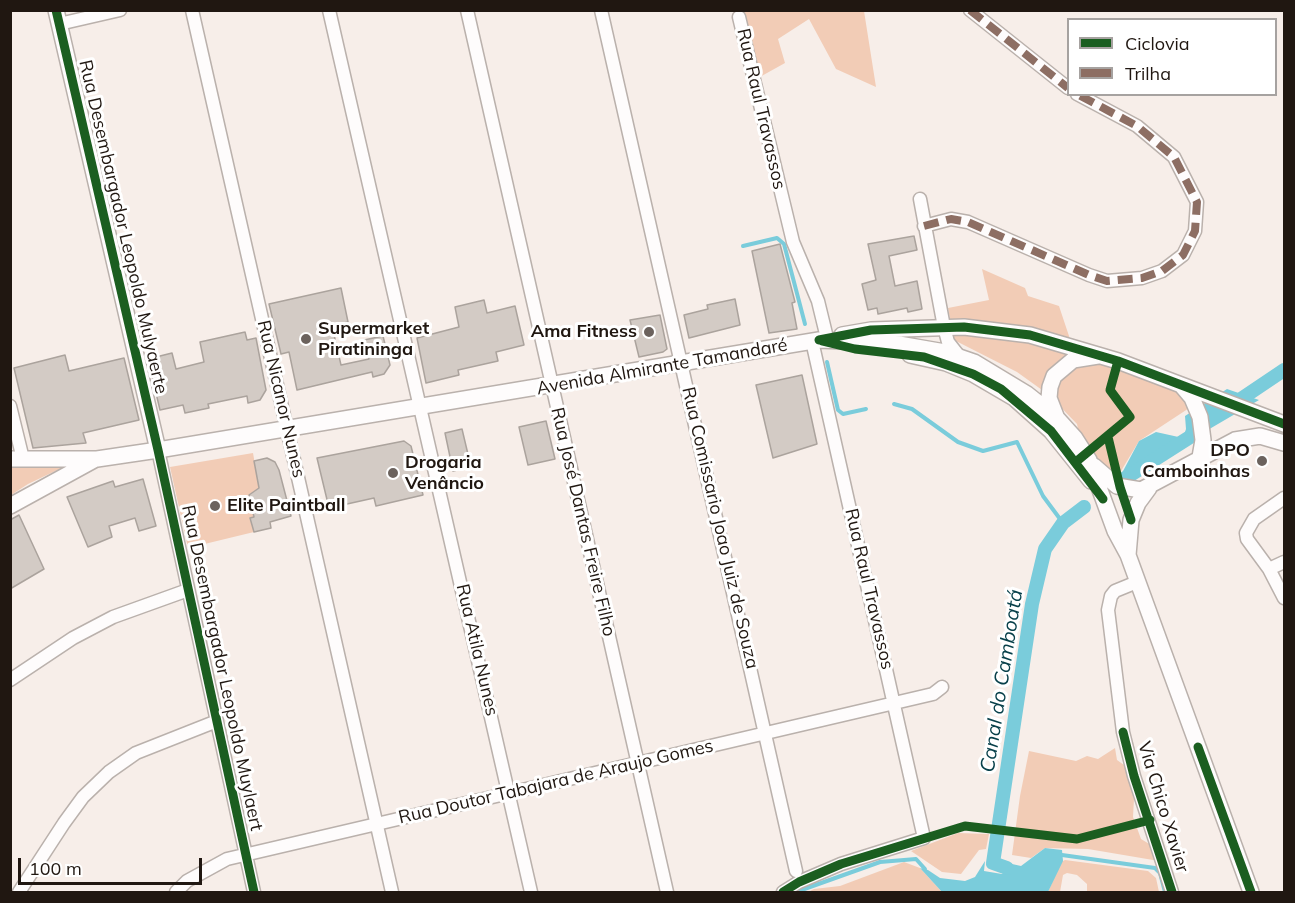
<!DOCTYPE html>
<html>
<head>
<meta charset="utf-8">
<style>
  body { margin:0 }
  #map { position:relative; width:1295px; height:903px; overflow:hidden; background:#f7eee9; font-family:Mulish,sans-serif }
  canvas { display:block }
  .frame { position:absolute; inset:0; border:12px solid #201711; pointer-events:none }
  .legend { position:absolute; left:1067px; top:18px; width:210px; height:78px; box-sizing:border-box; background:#fff; border:2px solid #a6a2a0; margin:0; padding:8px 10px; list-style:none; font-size:18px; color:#201711 }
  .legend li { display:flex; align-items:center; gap:12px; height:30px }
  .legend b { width:30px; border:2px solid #a6a2a0 }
  .scale { position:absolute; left:18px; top:858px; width:184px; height:27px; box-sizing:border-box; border:3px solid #201711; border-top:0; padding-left:8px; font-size:18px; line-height:21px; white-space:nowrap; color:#201711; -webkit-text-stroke:4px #fff; paint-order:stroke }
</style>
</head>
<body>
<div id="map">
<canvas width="1295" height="903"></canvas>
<div class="frame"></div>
<ul class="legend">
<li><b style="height:8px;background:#1b5e20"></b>Ciclovia</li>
<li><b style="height:8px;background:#8d6e63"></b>Trilha</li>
</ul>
<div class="scale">100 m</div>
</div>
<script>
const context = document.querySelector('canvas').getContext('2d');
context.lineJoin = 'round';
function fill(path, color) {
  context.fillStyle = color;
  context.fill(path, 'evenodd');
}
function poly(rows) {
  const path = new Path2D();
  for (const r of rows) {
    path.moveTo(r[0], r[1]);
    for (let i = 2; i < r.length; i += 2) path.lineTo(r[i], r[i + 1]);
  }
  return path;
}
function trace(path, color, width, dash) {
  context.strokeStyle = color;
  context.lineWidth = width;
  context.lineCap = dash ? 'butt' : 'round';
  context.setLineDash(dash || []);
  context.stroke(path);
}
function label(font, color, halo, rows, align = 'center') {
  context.font = font + ' Mulish,sans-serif';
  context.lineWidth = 6;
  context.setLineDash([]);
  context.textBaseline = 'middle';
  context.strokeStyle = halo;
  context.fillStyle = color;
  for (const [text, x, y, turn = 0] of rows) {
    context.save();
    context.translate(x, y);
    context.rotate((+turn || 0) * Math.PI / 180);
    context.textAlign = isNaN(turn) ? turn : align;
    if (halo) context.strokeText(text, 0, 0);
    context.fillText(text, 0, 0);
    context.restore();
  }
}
fill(poly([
  [733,11,864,11,876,87,836,69,809,19,778,39,785,63,758,78],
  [982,269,1025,288,1028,296,1059,306,1072,345,1209,395,1139,441,1118,476,1115,476,1102,466,1079,434,1077,424,1049,395,1017,372,954,340,948,308,989,300],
  [253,453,259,488,249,495,254,517,250,518,254,532,188,548,170,467],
  [70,464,28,484,11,495,11,466],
  [1115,748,1117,760,1124,765,1134,799,1133,817,1141,839,1156,848,1159,861,1088,849,1045,848,1031,858,1012,855,1020,796,1029,751,1076,761,1087,756,1098,759],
  [958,833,989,834,986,849,979,850,961,874,942,872,911,851],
  [1065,860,1148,871,1156,878,1159,892,1087,892,1087,884,1077,875,1067,873,1063,875,1060,892,1048,892,1061,862],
  [904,862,920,868,942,892,808,892,814,889,840,886]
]), '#f2ccb6');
fill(poly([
  [1227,389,1259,400,1124,479,1122,473,1139,441,1156,432,1183,438,1186,429,1185,416],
  [1045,848,1062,850,1063,861,1048,892,942,892,920,868,928,870,940,878,965,881,975,877,985,861,984,871,1002,874,1012,864,1021,866]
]), '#7accdb');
trace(poly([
  [743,246,777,238,784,244,805,324],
  [827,362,838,410,843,414,866,409],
  [894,404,912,409,958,442,983,451,1017,442,1043,496,1063,523],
  [1062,855,1155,868,1160,873,1165,892],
  [796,892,880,862,916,859,925,869]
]), '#7accdb', 4);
trace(poly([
  [1232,405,1284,370],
  [1124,479,1201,430],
  [1007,868,993,863,1032,604,1045,549,1063,523,1084,507]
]), '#7accdb', 14);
const building = poly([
  [914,236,917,250,889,256,895,286,917,281,922,309,908,312,907,308,878,314,877,308,868,310,862,284,876,280,868,244,914,236],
  [780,244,795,302,792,303,797,329,769,333,752,251,780,244],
  [341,288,348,322,332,326,341,365,369,359,364,340,383,336,390,365,384,374,373,377,372,372,297,390,289,352,281,354,269,304,341,288],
  [735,299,740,325,689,338,684,315,708,309,707,305,735,299],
  [484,300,487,313,515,306,524,345,496,352,498,361,458,370,459,375,426,383,417,338,459,327,455,307,484,300],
  [660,315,667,349,663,352,639,357,630,320,660,315],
  [245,332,247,340,256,338,266,390,260,400,248,403,247,396,208,404,209,408,185,413,183,405,160,410,148,359,172,353,176,369,204,362,200,342,245,332],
  [65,355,69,371,124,358,139,420,83,433,86,443,33,448,14,368,65,355],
  [802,375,817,444,773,458,756,385,802,375],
  [546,421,555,459,528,465,519,427,546,421],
  [462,429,471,467,453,471,445,433,462,429],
  [404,441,411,446,423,495,376,506,374,498,329,508,317,458,404,441],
  [267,458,275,462,279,470,291,516,270,522,271,528,254,532,250,518,254,517,249,495,259,488,254,461,267,458],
  [143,479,156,526,139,531,135,518,109,526,112,537,88,547,67,497,113,481,115,487,143,479],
  [19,515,44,569,10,589,10,520,19,515]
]);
fill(building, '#d3cbc5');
trace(building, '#aba39d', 1.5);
const minor = poly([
  [192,10,392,892],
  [329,10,531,892],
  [467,10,667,892],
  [601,10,796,871],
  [970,10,1068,88],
  [739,17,793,242,818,301,827,338],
  [59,24,120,10],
  [920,199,944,327,948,342,959,356],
  [924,226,951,219,968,222,1089,275,1107,281,1142,278,1162,271,1183,255,1195,231,1197,202,1174,157,1137,126,1077,94],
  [10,406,23,459],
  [158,450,254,892],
  [1284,498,1254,519,1246,533,1247,539,1269,569,1284,598],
  [1269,569,1284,562],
  [1137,582,1115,591,1111,596,1108,610,1123,732,1134,776,1172,892],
  [10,680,73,638,113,617,188,590],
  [19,892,64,823,83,797,109,772,136,753,217,721],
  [176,892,187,881,227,859,933,694,942,687],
  [783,892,799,882,841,864,924,838,812,341]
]);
const tertiary = poly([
  [56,10,158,450],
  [842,335,871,330,964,327,1030,335,1118,361,1284,424],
  [910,355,946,363,973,374,1014,398,1051,431,1091,481],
  [1181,385,1192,398,1200,417,1203,440,1200,457],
  [1056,416,1049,398,1050,387,1054,376,1073,360,1098,356],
  [10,459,97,459,158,450,819,340,893,343,945,352,974,362,1027,394,1056,417,1075,438,1089,460,1115,531,1128,555,1251,892],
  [1094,466,1117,486,1141,490,1235,440,1260,436,1284,443],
  [10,506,94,460],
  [1128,555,1131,520,1138,503,1149,488]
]);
trace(minor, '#bab1ac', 15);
trace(tertiary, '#bab1ac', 18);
trace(minor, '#fefcfc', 12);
trace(tertiary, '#fefcfc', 15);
trace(poly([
  [970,10,1068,88],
  [924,226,951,219,968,222,1089,275,1107,281,1142,278,1162,271,1183,255,1195,231,1197,202,1174,157,1137,126,1077,94]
]), '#8d6e63', 8, [15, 8]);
trace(poly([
  [56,10,158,450,254,892],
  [819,340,871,330,964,327,1030,335,1118,361,1284,424],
  [822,341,855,349,924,357,973,374,1001,389,1051,431,1103,499],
  [1108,437,1120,487,1131,520],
  [1077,461,1130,417,1110,390,1118,361],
  [1123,732,1134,776,1172,892],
  [1198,747,1251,892],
  [783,892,799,882,841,864,965,826,1077,839,1150,820]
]), '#1b5e20', 9);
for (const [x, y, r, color] of [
  [649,332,6,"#6b625d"],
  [306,339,6,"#6b625d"],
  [1262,461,6,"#6b625d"],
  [393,473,6,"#6b625d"],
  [215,506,6,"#6b625d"]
]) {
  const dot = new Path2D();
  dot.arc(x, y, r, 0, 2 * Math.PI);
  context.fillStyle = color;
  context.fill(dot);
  trace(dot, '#fff', 2);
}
label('18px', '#201711', '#fff', [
  ["Rua Raul Travassos",761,109,77],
  ["Rua Desembargador Leopoldo Mulyaerte",123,227,77],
  ["Avenida Almirante Tamandaré",662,367,-10],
  ["Rua Nicanor Nunes",281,399,77],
  ["Rua José Dantas Freire Filho",583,522,77],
  ["Rua Comissario Joao Juiz de Souza",720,528,77],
  ["Rua Raul Travassos",869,589,77],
  ["Rua Atila Nunes",477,650,77],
  ["Rua Desembargador Leopoldo Muylaert",222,668,78],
  ["Rua Doutor Tabajara de Araujo Gomes",556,782,-13],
  ["Via Chico Xavier",1163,807,73]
]);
label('bold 18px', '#201711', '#fff', [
  ["Supermarket",318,329],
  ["Piratininga",318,350],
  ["Ama Fitness",637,332,"right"],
  ["DPO",1250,451,"right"],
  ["Camboinhas",1250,472,"right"],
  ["Drogaria",405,463],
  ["Venâncio",405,484],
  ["Elite Paintball",227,506]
], 'left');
label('italic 20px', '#08404a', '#fff', [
  ["Canal do Camboatá",1002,681,-81]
]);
</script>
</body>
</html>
